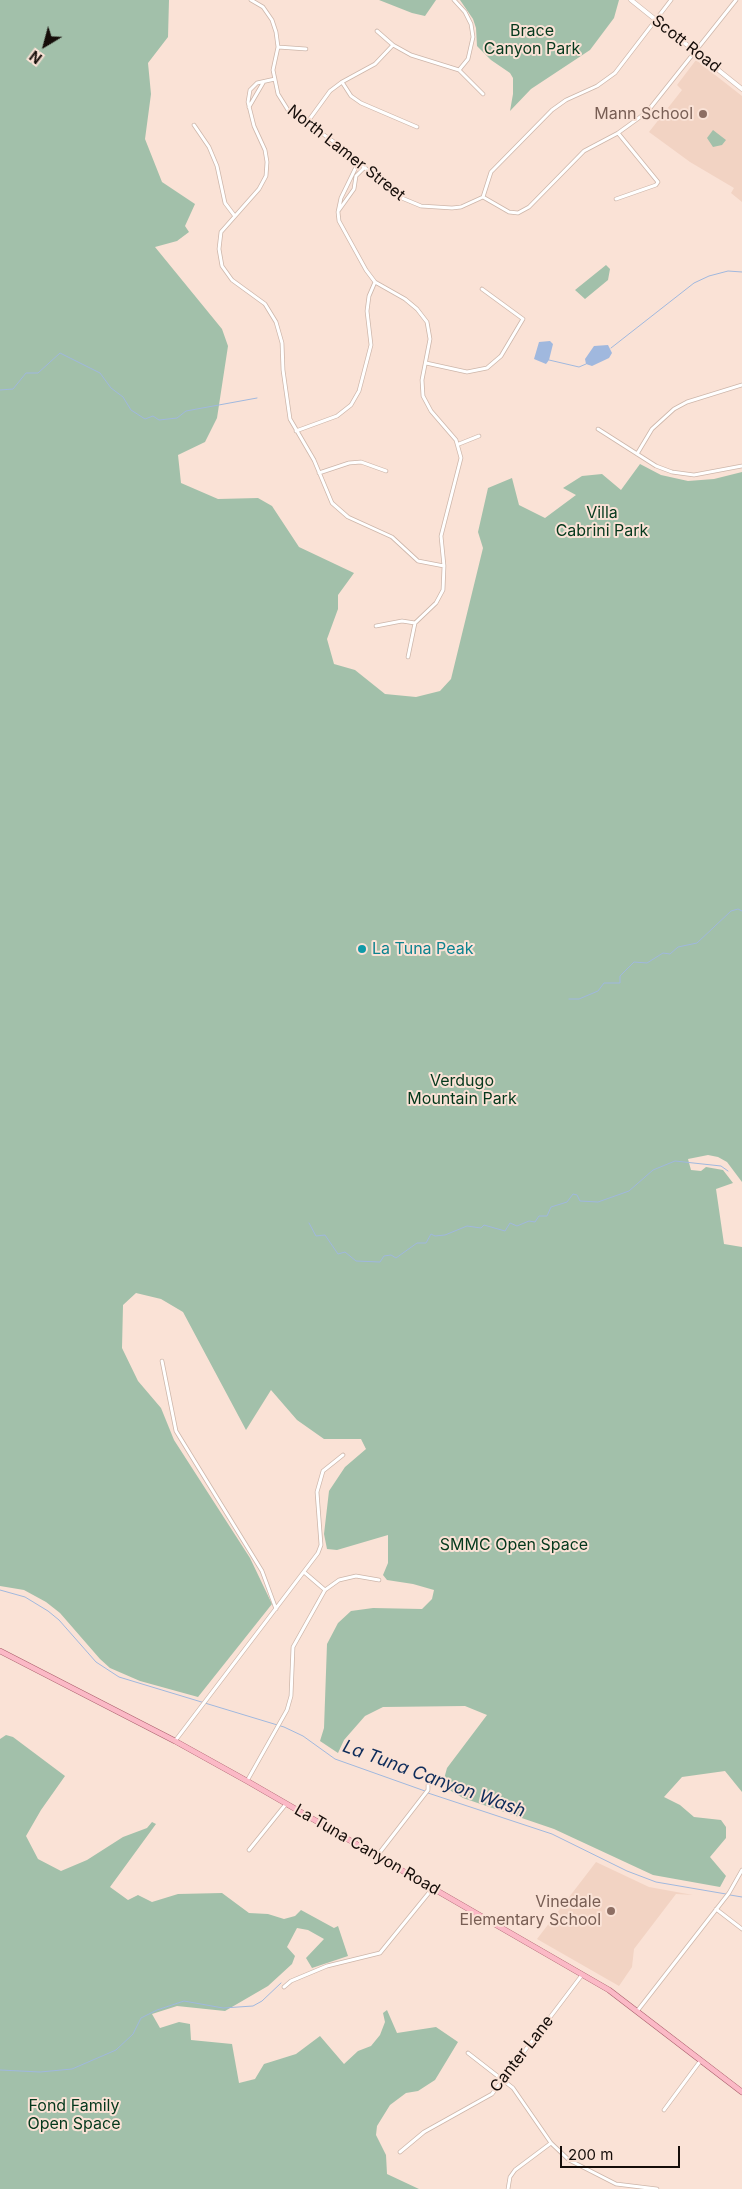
<!DOCTYPE html>
<html>
<head>
<meta charset="utf-8">
<style>
  body { margin:0 }
  #map { position:relative; width:742px; height:2189px; overflow:hidden; background:#fae2d6; font-family:Inter,sans-serif }
  canvas { display:block }
  .north { position:absolute; left:20px; top:20px; width:50px; height:50px; -webkit-text-stroke:4px #fae2d6; paint-order:stroke; rotate:217deg; font-size:14px; font-weight:700; line-height:20px; text-align:center; color:#150d09 }
  .north::after { content:''; display:block; margin:auto; width:18px; height:22px; background:#150d09; clip-path:polygon(50% 0,100% 100%,50% 72%,0 100%) }
  .scale { position:absolute; left:560px; top:2146px; width:120px; height:22px; box-sizing:border-box; border:2px solid #150d09; border-top:0; padding-left:6px; font-size:15px; line-height:18px; white-space:nowrap; color:#150d09; -webkit-text-stroke:4px #fae2d6; paint-order:stroke }
</style>
</head>
<body>
<div id="map">
<canvas width="742" height="2189"></canvas>
<div class="north">N</div>
<div class="scale">200 m</div>
</div>
<script>
const context = document.querySelector('canvas').getContext('2d');
context.lineJoin = 'round';
function fill(path, color) {
  context.fillStyle = color;
  context.fill(path, 'evenodd');
}
function poly(rows) {
  const path = new Path2D();
  for (const r of rows) {
    path.moveTo(r[0], r[1]);
    for (let i = 2; i < r.length; i += 2) path.lineTo(r[i], r[i + 1]);
  }
  return path;
}
function trace(path, color, width, dash) {
  context.strokeStyle = color;
  context.lineWidth = width;
  context.lineCap = dash ? 'butt' : 'round';
  context.setLineDash(dash || []);
  context.stroke(path);
}
function label(font, color, halo, rows, align = 'center') {
  context.font = font + ' Inter,sans-serif';
  context.lineWidth = 4;
  context.setLineDash([]);
  context.textBaseline = 'middle';
  context.strokeStyle = halo;
  context.fillStyle = color;
  for (const [text, x, y, turn = 0] of rows) {
    context.save();
    context.translate(x, y);
    context.rotate((+turn || 0) * Math.PI / 180);
    context.textAlign = isNaN(turn) ? turn : align;
    if (halo) context.strokeText(text, 0, 0);
    context.fillText(text, 0, 0);
    context.restore();
  }
}
fill(poly([
  [696,60,742,96,742,202,731,193,734,188,690,162,649,132,682,90,677,85],
  [596,1862,649,1887,693,1895,676,1894,634,1949,632,1967,619,1986,537,1939]
]), '#f2d3c3');
fill(poly([
  [0,0,169,0,168,37,148,63,151,94,145,139,162,182,195,204,185,226,189,232,177,241,155,247,222,329,228,346,217,418,205,442,178,455,181,483,218,499,258,498,272,506,299,547,354,573,338,595,338,609,327,639,334,664,355,670,385,694,416,697,440,691,451,679,483,548,478,532,488,488,512,478,519,505,545,518,576,495,563,488,582,476,602,474,621,490,640,464,661,475,688,481,714,479,742,472,742,1182,727,1162,718,1157,708,1155,688,1159,691,1170,701,1171,706,1167,723,1170,733,1183,716,1189,724,1244,742,1247,742,1792,725,1771,682,1777,664,1797,680,1805,694,1817,721,1820,726,1827,726,1838,710,1857,726,1876,720,1887,653,1875,554,1829,463,1798,446,1788,444,1779,447,1768,487,1715,465,1706,383,1707,365,1716,344,1740,338,1753,320,1741,324,1728,327,1644,338,1623,351,1611,373,1608,422,1609,432,1599,434,1590,413,1584,387,1580,383,1575,388,1563,388,1535,337,1550,327,1549,324,1534,329,1491,345,1467,366,1449,361,1439,324,1439,297,1420,271,1390,246,1430,183,1312,161,1299,136,1293,123,1305,122,1348,138,1381,161,1408,174,1440,250,1558,272,1604,198,1697,140,1681,110,1668,100,1659,60,1613,46,1602,24,1590,0,1586],
  [379,0,436,0,425,16,412,13],
  [460,0,619,0,614,18,590,50,531,89,510,111,513,94,513,78,510,73,491,60,477,46,476,28,473,19],
  [713,130,726,140,722,145,713,147,707,138],
  [606,265,610,269,608,280,585,299,575,290],
  [6,1735,13,1737,65,1776,41,1810,26,1836,38,1859,61,1871,87,1860,123,1837,147,1828,152,1822,156,1824,110,1887,128,1900,138,1895,152,1902,178,1894,222,1893,249,1913,268,1914,284,1919,295,1916,301,1910,334,1928,338,1926,348,1956,312,1968,306,1958,324,1939,308,1930,297,1928,287,1947,295,1956,292,1964,268,1986,225,2011,177,2006,152,2014,160,2028,179,2022,190,2024,191,2040,232,2044,239,2083,255,2079,264,2064,296,2054,320,2036,344,2064,358,2051,371,2046,380,2035,385,2022,383,2013,387,2010,397,2033,436,2027,458,2042,435,2080,418,2091,406,2093,390,2105,377,2126,376,2135,386,2155,387,2174,419,2189,0,2189,0,1739]
]), '#a2c0aa');
fill(poly([
  [550,341,553,344,549,360,546,364,534,359,539,342],
  [608,345,612,353,609,358,592,366,586,364,585,359,594,346]
]), '#a0b8de');
trace(poly([
  [611,348,694,283,709,276,728,271,742,272],
  [549,360,579,367,586,364],
  [0,390,13,389,26,373,38,373,60,353,100,373,111,388,123,397,131,410,145,419,153,416,159,420,177,418,186,411,257,398],
  [569,999,579,999,598,991,604,983,620,983,620,976,634,962,647,963,663,953,670,954,678,947,697,943,731,911,738,909,742,911],
  [309,1223,316,1236,325,1235,338,1254,345,1252,356,1261,380,1262,384,1256,391,1255,396,1258,417,1243,426,1243,431,1234,435,1236,445,1235,467,1226,481,1228,484,1225,505,1231,510,1223,517,1226,529,1221,535,1222,539,1216,547,1216,551,1207,567,1202,573,1194,577,1195,580,1201,598,1202,629,1191,653,1170,675,1161,721,1166,728,1171],
  [0,1590,25,1597,48,1611,59,1620,96,1662,119,1677,284,1727,303,1736,335,1759,425,1791],
  [428,1793,552,1834,627,1871,656,1882,726,1894],
  [730,1895,742,1897],
  [0,2070,40,2072,72,2069,116,2050,133,2034,141,2018,157,2010,184,2001,223,2008,253,2006,262,2001,281,1983]
]), '#a0b8de', 1);
const minor = poly([
  [251,0,263,7,272,20,276,32,278,47,273,70,278,94,288,110,340,146,397,196,421,206,452,208,461,207,483,197,491,172,552,110,566,100,597,86,615,73,671,0],
  [454,0,465,12,471,24,473,37,468,59,459,70],
  [377,31,393,45,411,55,459,70,483,94],
  [278,47,306,49],
  [275,79,257,83,250,90,248,102,254,126,265,150,267,162,266,176,259,189,221,232,219,249,222,266,232,280,265,304,276,322,282,343,283,370,290,419,314,460,332,503,348,517,392,537,418,561,444,566],
  [342,82,351,96,361,103,417,127],
  [249,107,263,83],
  [306,124,330,91,342,82,375,64,393,45],
  [194,125,209,147,217,166,225,203,234,215],
  [359,161,341,198,338,212,339,221,366,270,375,282,405,299,417,309,427,322,430,339,422,380,423,396,431,411,456,440,461,458,441,536,444,566,443,590,436,603,415,623,408,657],
  [483,197,509,212,518,213,529,207,584,151,618,133,647,112,736,0],
  [616,199,656,185,658,182,618,133],
  [339,210,354,189,356,176,365,167],
  [426,363,467,372,487,368,501,356,523,319,482,289],
  [598,429,656,466,672,472,694,475,742,466],
  [296,431,337,416,351,405,359,391,371,345,367,311,369,296,375,282],
  [459,444,479,436],
  [637,454,652,429,674,409,687,402,742,385],
  [319,473,349,463,361,462,386,471],
  [376,626,402,621,415,623],
  [162,1361,176,1431,262,1571,276,1609],
  [304,1572,325,1590],
  [175,1741,318,1553,321,1545,317,1492,323,1471,343,1455],
  [247,1781,287,1710,291,1696,293,1647,325,1590,339,1580,356,1576,379,1580],
  [249,1850,286,1804],
  [377,1856,428,1790,428,1785],
  [716,1909,742,1929],
  [284,1987,291,1981,327,1966,380,1953,432,1889],
  [638,2010,729,1893,742,1870],
  [468,2053,513,2088,551,2143,569,2160,616,2184,657,2189],
  [664,2110,701,2060],
  [400,2152,424,2132,492,2094,582,1975],
  [508,2189,510,2177,515,2170,551,2143]
]);
const tertiary = poly([
  [631,0,742,89]
]);
const primary = poly([
  [0,1651,175,1741,247,1781,609,1990,742,2092]
]);
trace(minor, '#cdb6aa', 4.5);
trace(tertiary, '#cdb6aa', 5);
trace(primary, '#a95e6b', 6);
trace(minor, '#fff', 3);
trace(tertiary, '#fff', 4);
trace(primary, '#fbb9c6', 5);
for (const [x, y, r, color] of [
  [703,114,5,"#8d6e63"],
  [362,949,5,"#0f9aa8"],
  [611,1911,5,"#8d6e63"]
]) {
  const dot = new Path2D();
  dot.arc(x, y, r, 0, 2 * Math.PI);
  context.fillStyle = color;
  context.fill(dot);
  trace(dot, '#fae2d6', 2);
}
label('16px', '#04381c', '#fae2d6', [
  ["Brace",532,31],
  ["Canyon Park",532,49],
  ["Villa",602,513],
  ["Cabrini Park",602,531],
  ["Verdugo",462,1081],
  ["Mountain Park",462,1099],
  ["SMMC Open Space",514,1545],
  ["Fond Family",74,2106],
  ["Open Space",74,2124]
]);
label('16px', '#150d09', '#fae2d6', [
  ["Scott Road",686,44,38],
  ["North Lamer Street",346,153,38],
  ["La Tuna Canyon Road",367,1850,30],
  ["Canter Lane",522,2054,-52]
]);
label('16px', '#785e54', '#fae2d6', [
  ["Mann School",693,114],
  ["Vinedale",601,1902],
  ["Elementary School",601,1920]
], 'right');
label('16px', '#0d838f', '#fae2d6', [
  ["La Tuna Peak",372,949]
], 'left');
label('italic 18px', '#0e2c5a', '#fae2d6', [
  ["La Tuna Canyon Wash",434,1779,20]
]);
</script>
</body>
</html>
